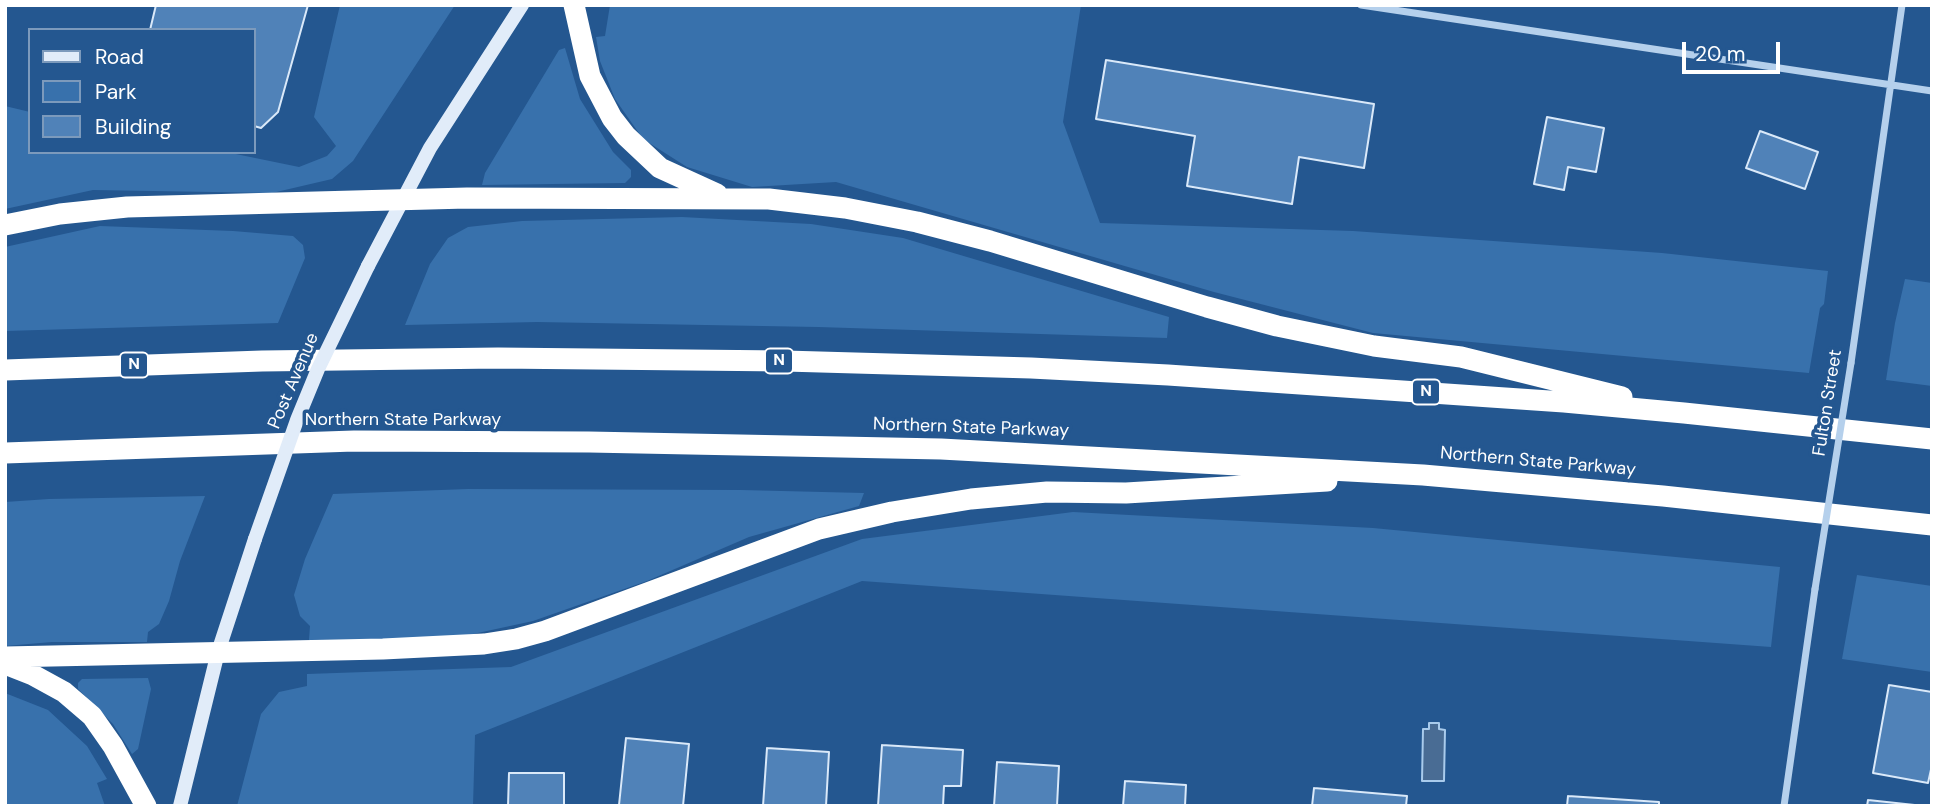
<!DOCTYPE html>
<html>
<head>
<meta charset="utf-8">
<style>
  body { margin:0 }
  #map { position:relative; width:1937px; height:811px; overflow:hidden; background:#245790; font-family:"DM Sans",sans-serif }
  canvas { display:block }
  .frame { position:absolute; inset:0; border:7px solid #fff; pointer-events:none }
  .legend { position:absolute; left:28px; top:28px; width:228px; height:126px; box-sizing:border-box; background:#245790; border:2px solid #7c9abc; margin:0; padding:9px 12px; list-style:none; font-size:21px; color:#fff }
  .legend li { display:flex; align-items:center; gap:14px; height:35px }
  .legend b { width:35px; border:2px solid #7c9abc }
  .scale { position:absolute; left:1682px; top:42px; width:98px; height:32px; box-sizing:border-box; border:4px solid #fff; border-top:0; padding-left:9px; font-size:21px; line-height:24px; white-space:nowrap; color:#fff; -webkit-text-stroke:5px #245790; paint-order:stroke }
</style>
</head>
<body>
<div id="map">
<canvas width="1937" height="811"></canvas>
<div class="frame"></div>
<ul class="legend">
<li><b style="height:9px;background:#e1ecf9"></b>Road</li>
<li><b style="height:19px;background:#3871ac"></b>Park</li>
<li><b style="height:19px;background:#5082b8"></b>Building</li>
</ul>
<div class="scale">20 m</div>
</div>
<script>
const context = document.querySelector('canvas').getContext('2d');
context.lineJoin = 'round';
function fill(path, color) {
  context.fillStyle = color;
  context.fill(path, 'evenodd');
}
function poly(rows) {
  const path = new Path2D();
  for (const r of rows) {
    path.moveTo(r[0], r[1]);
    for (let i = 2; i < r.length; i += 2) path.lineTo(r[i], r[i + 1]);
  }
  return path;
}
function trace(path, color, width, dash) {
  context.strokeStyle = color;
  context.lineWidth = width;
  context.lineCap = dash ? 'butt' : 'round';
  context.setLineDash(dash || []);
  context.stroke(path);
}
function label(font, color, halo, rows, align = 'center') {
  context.font = font + ' "DM Sans",sans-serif';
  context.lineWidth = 7;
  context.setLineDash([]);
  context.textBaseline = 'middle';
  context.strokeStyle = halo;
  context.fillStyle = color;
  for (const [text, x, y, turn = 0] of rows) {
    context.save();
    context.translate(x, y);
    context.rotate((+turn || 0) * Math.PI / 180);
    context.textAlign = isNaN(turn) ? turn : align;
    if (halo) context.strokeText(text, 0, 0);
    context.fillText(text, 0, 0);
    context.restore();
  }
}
fill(poly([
  [340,5,455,5,353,161,332,179,272,193,93,190,5,209,5,106,30,112,30,152,226,152,299,167,327,156,336,146,314,117],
  [610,5,1081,5,1063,122,1100,223,1353,231,1662,253,1828,271,1824,304,1820,308,1809,373,1373,333,1214,292,836,182,752,187,687,167,643,139,615,99,600,61,596,37,605,36],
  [565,48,580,99,613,152,631,170,631,177,625,183,482,185,485,173,559,50],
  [682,217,811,224,903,238,1169,317,1167,338,818,327,537,322,405,325,430,264,448,238,468,227,522,221],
  [100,226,233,231,293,236,303,245,305,258,278,323,5,331,5,247],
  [1905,279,1932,283,1932,386,1886,380,1895,323],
  [468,489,741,490,864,493,859,506,749,537,647,581,533,621,450,639,309,640,310,626,300,616,294,595,305,559,333,494],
  [205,496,180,561,169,601,159,624,148,632,147,642,52,642,5,646,5,502,49,499],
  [1073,512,1373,528,1780,567,1771,647,862,581,475,735,473,806,237,806,261,714,279,692,307,686,307,674,511,667,862,539],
  [1857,575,1932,586,1932,672,1842,659],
  [148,678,151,689,138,749,132,754,113,724,78,689,78,683,82,679],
  [5,693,48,710,87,746,107,779,97,783,105,806,5,806]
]), '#3871ac');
const water = poly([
  [1429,723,1439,723,1439,729,1445,730,1444,781,1422,781,1423,729,1429,729,1429,723]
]);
fill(water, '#496c94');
trace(water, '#a9cbec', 2);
const building = poly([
  [156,5,308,5,278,112,261,128,254,126,254,30,150,30,156,5],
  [1106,60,1374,104,1364,168,1299,157,1292,204,1187,186,1195,136,1096,119,1106,60],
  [1547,117,1604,128,1596,172,1568,167,1564,190,1534,184,1547,117],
  [1760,131,1818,152,1805,189,1746,168,1760,131],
  [1889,685,1932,692,1932,765,1928,783,1873,773,1889,685],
  [626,738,689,744,683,806,619,805,626,738],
  [882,745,963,750,961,786,944,786,943,806,878,806,882,745],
  [767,748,829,752,826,806,763,806,767,748],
  [997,762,1059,766,1057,806,994,806,997,762],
  [509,773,564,773,564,806,508,806,509,773],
  [1125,781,1186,785,1185,806,1123,806,1125,781],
  [1314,788,1407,796,1406,806,1312,806,1314,788],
  [1568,796,1659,802,1659,806,1567,806,1568,796],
  [1868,800,1924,806,1867,806,1868,800]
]);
fill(building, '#5082b8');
trace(building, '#dae9f9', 2);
trace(poly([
  [1361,5,1932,91],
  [1851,363,1902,5],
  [1784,806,1815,589]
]), '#b5d0ec', 7);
trace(poly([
  [368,266,430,148,522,5],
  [180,806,218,652,255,539]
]), '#e1ecf9', 14);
trace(poly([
  [574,5,590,76,612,118,626,136,660,168,717,194],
  [5,225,60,214,127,207,467,198,769,199,845,208,917,222,990,241,1207,307,1277,326,1374,346,1461,357,1622,397],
  [5,370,262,361,498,358,785,361,1031,368,1168,375,1564,402,1684,413,1932,439],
  [5,453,354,441,589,442,941,449,1423,475,1663,496,1932,525],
  [5,657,383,649,484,644,516,639,545,631,819,529,892,512,971,499,1047,492,1126,493,1327,481],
  [5,664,33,675,64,692,92,716,113,746,146,806]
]), '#fff', 21);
trace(poly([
  [1815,589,1851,363]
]), '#b5d0ec', 7);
trace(poly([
  [255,539,297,420,318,369,368,266]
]), '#e1ecf9', 14);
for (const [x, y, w] of [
  [779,361,28],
  [134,365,28],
  [1426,392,28]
]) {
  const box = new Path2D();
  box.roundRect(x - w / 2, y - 12.5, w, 25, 5);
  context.fillStyle = '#245790';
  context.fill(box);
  trace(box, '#fff', 2);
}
label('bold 16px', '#fff', null, [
  ["N",779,361],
  ["N",134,365],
  ["N",1426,392]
]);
label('18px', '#fff', '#245790', [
  ["Post Avenue",294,381,-67],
  ["Fulton Street",1828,403,-81],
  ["Northern State Parkway",403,420],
  ["Northern State Parkway",971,428,2],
  ["Northern State Parkway",1538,462,5]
]);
</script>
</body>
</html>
